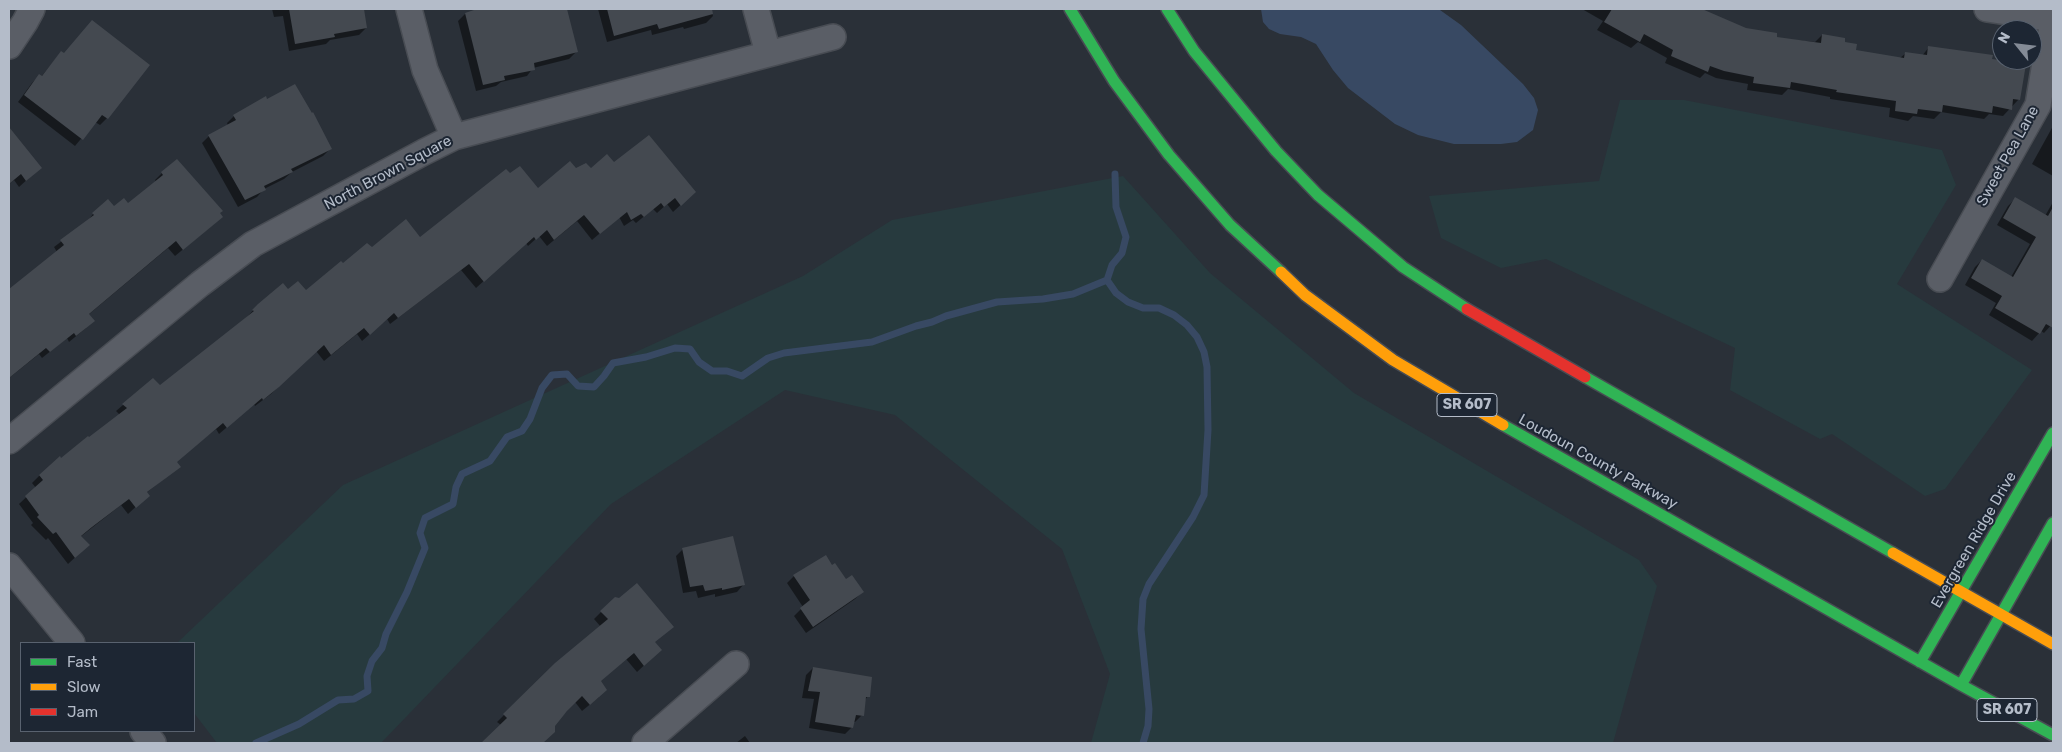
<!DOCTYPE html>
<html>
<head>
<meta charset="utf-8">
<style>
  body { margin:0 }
  #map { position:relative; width:2062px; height:752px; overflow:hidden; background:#2a3038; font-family:Rubik,sans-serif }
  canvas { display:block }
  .frame { position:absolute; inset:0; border:10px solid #b4bcc9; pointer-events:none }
  .legend { position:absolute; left:20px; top:642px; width:175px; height:90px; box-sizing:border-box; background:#1d2633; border:1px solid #59626f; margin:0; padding:6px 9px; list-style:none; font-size:15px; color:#b4bcc9 }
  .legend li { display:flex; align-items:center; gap:10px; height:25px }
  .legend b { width:25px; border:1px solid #59626f }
  .north { position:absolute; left:1992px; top:20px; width:50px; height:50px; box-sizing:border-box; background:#1d2633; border:1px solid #59626f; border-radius:50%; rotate:299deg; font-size:14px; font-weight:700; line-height:20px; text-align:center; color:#b4bcc9 }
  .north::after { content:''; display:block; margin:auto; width:18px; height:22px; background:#848b96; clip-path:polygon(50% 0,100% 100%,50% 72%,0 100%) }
</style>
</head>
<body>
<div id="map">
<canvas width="2062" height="752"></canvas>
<div class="frame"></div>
<ul class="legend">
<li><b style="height:6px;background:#30b455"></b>Fast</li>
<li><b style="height:6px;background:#ff9f0a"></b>Slow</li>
<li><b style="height:6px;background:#e5322d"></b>Jam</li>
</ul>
<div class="north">N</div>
</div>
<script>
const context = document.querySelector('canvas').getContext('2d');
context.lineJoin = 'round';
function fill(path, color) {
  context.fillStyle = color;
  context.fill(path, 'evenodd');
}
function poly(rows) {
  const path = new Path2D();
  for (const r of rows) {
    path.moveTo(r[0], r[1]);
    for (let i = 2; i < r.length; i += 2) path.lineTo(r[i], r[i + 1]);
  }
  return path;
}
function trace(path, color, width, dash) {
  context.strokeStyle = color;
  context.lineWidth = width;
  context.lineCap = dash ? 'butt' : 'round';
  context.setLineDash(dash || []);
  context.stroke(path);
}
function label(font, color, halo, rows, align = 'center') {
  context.font = font + ' Rubik,sans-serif';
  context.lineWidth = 4;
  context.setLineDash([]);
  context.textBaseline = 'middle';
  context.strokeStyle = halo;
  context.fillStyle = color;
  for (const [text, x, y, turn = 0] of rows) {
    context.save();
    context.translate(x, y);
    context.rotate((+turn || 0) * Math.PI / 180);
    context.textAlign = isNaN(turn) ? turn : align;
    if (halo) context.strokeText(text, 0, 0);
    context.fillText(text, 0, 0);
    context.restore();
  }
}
fill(poly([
  [1620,100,1684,100,1942,150,1956,185,1897,284,2032,370,1945,489,1925,496,1832,434,1820,439,1730,390,1735,348,1546,259,1501,268,1441,238,1429,196,1599,181],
  [1123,176,1210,273,1354,393,1639,560,1657,586,1613,743,1091,743,1110,674,1062,549,895,415,785,390,611,504,381,743,217,743,194,713,194,643,177,643,343,485,803,276,892,220]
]), '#273a3e');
fill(poly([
  [1261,9,1440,10,1461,25,1523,84,1534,98,1538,110,1533,130,1517,142,1501,144,1454,144,1418,135,1395,124,1348,88,1333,70,1316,44,1301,37,1280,34,1269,29,1263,22]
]), '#384963');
fill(poly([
  [272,9,363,9,366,28,359,35,330,40,326,44,289,51,283,16,274,17],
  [481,9,566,9,576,52,569,59,533,68,527,76,501,82,496,86,476,91,458,21,465,14],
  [598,9,711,9,713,16,706,23,684,29,683,27,652,35,651,30,607,42],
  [1582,9,1699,9,1746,29,1775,38,1815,42,1822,35,1843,43,1854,51,1900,58,1906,53,1922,56,1929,47,1991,60,2019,99,2003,116,1989,114,1984,119,1941,112,1934,119,1913,116,1908,121,1889,117,1890,108,1830,99,1830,97,1788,89,1782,95,1747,90,1748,84,1716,78,1705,73,1700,78,1665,63,1667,58,1638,42,1631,48,1597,30,1603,21],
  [61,52,107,118,100,125,95,122,75,146,18,102,32,83,39,76,41,77],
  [234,116,330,149,323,156,292,172,284,179,264,189,257,197,238,207,202,143,209,136,228,126,227,123],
  [2053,126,2053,176,2032,164],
  [9,130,40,168,19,187,14,180,9,184],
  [614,164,687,199,673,212,667,204,657,213,653,209,636,223,633,220,624,226,619,217,592,240,577,221,547,246,539,236,528,246,526,243,476,288,461,270,390,324,387,319,362,341,357,334,324,361,316,351,271,394,255,406,254,404,219,434,216,429,175,462,179,467,146,493,141,502,128,514,121,505,84,534,80,537,81,552,68,564,48,538,46,540,31,525,33,523,19,504,36,488,32,483,39,476,60,458,61,459,120,415,116,411,123,405,160,387,246,318,258,305,288,290,305,292,343,265,372,249,420,238,538,190,576,170,591,170],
  [162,173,219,213,215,223,175,256,168,248,88,315,86,328,69,342,67,338,42,358,39,354,9,378,9,291,57,252,54,247,87,222,93,214,128,205,156,182,155,180],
  [2015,199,2045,216,2053,202,2053,323,2044,333,2041,331,2032,341,1989,315,1996,303,1965,285,1975,267,1982,260,2011,277,2030,244,1997,225,2008,206],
  [683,549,744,584,737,592,715,597,715,594,698,598,696,591,683,593,676,556],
  [831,566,845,581,862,592,855,599,806,633,794,616,803,607,787,583,794,576],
  [601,612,654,642,653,657,637,672,626,659,599,682,599,697,582,711,575,702,554,725,553,732,542,743,482,743,501,725,497,722,504,715,601,627,594,619],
  [813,668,868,696,865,700,862,715,855,722,853,722,852,727,845,734,809,728,814,699,802,698,806,675],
  [745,736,750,743,736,743]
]), '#0007');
trace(poly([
  [1115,174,1116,207,1126,237,1122,253,1112,265,1107,280,1116,293,1128,302,1143,308,1159,308,1174,315,1187,325,1197,337,1204,352,1207,367,1208,430,1204,495,1193,517,1149,584,1143,599,1141,629,1149,709,1148,726,1143,743],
  [256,743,299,724,338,700,354,699,368,691,367,676,372,661,382,648,386,634,407,592,425,548,420,533,425,518,453,504,456,487,462,474,490,461,507,437,522,431,530,419,542,388,552,375,567,374,578,386,594,387,604,376,613,363,646,357,675,348,690,349,699,362,712,371,727,371,742,376,768,358,784,353,872,342,916,326,932,322,946,316,997,302,1043,299,1073,294,1107,280]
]), '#384963', 7);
fill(poly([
  [289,9,364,9,367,28,334,34,335,37,295,44],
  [477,9,567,9,578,52,534,63,535,70,504,76,505,80,483,85,465,13],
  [607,9,712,9,713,14,659,29,657,24,614,36],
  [1612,9,1702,9,1746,28,1777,33,1777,37,1821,43,1822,34,1845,38,1845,42,1857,44,1856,50,1904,58,1905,52,1927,55,1928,46,1993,55,1992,59,2026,64,2020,100,2013,99,2012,110,1993,106,1992,113,1943,105,1942,112,1918,109,1917,114,1895,111,1896,101,1836,92,1837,90,1791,82,1790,88,1753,83,1754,77,1724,71,1710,66,1708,72,1671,56,1673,50,1644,34,1640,42,1604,22],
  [92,20,150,65,108,119,102,115,83,140,24,95,39,74,42,76,61,51,64,53],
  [295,84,312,113,313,112,332,149,291,169,293,172,264,186,266,190,245,200,208,135,236,120,233,115,266,96,267,99],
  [9,127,42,168,26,181,21,174,9,184],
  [649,135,696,192,681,206,675,198,664,207,661,203,644,217,641,214,631,220,627,212,600,234,584,215,554,240,547,230,536,240,534,237,484,282,469,264,398,318,394,313,370,335,364,328,331,355,324,345,279,387,263,400,262,398,227,428,223,423,177,462,181,467,147,492,150,496,136,508,129,499,92,527,81,536,90,545,75,558,56,532,53,534,37,517,39,515,25,496,43,480,39,475,60,456,61,458,88,436,89,437,127,408,122,404,153,378,160,385,254,311,252,310,258,304,283,283,288,289,298,281,306,290,341,261,343,263,367,243,372,247,406,219,420,237,506,169,510,173,520,166,538,188,570,161,576,168,586,163,591,168,607,154,614,162],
  [177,159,223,211,220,213,223,217,183,250,176,241,89,314,95,321,76,336,74,333,50,352,46,348,9,378,9,289,64,245,60,240,94,215,92,213,108,199,114,206,124,198,128,203,163,175,161,172],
  [2015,197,2048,216,2053,207,2053,328,2046,324,2040,334,1995,308,2002,296,1971,278,1982,259,2013,277,2036,237,2003,218],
  [733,536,745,585,722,590,722,588,705,591,703,585,690,587,682,548],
  [826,555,832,565,835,563,846,579,852,575,864,592,813,627,800,608,810,600,793,575],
  [637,583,674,627,655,642,662,650,644,666,634,653,601,681,607,690,590,705,582,696,567,711,555,726,555,732,543,743,481,743,507,718,503,714,555,663,608,619,600,611,615,597,619,598],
  [813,667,872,677,870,697,866,697,864,716,856,715,853,728,815,722,820,692,808,691]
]), '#444950');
const street = poly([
  [409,9,425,70,454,137],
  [756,9,768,53],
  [1987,9,2053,19],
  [9,46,25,22,32,9],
  [1940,279,2038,105,2048,45,2053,25],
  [9,441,200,284,253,244,424,152,454,137,833,37],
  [9,566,72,643],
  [143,731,153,743],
  [645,743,736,664]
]);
const fast = poly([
  [1070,9,1114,81,1169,155,1230,225,1281,272],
  [1167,9,1194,51,1276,151,1318,195,1403,267,1467,309],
  [1585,377,1893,553],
  [1503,425,1961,685,2053,735],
  [1920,662,2053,433],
  [1961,685,2053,523]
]);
const slow = poly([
  [1281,272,1305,295,1393,360,1503,425],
  [1893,553,2053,644]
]);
const jam = poly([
  [1467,309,1585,377]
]);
trace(street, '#484c53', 28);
trace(fast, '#484c53', 14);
trace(slow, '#484c53', 14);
trace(jam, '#484c53', 14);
trace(street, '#5a5e66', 25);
trace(fast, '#30b455', 11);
trace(slow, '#ff9f0a', 11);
trace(jam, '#e5322d', 11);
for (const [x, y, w] of [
  [1467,405,60],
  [2007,710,60]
]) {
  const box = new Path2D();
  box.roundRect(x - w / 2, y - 11.5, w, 23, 4);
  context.fillStyle = '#1d2633';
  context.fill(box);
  trace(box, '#b4bcc9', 1);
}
label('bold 14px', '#b4bcc9', null, [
  ["SR 607",1467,405],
  ["SR 607",2007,710]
]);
label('15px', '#b4bcc9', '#1d2633', [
  ["Sweet Pea Lane",2008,156,-61],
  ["North Brown Square",388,173,-28],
  ["Loudoun County Parkway",1598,462,29],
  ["Evergreen Ridge Drive",1974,540,-60]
]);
</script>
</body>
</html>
